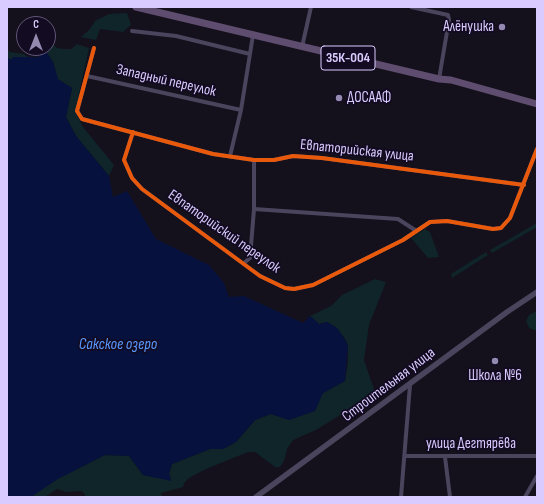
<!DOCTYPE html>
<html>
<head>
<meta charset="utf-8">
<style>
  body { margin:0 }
  #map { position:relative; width:544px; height:504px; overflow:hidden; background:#14101c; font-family:"Sofia Sans Condensed",sans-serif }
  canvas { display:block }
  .frame { position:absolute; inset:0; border:8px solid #d9cbff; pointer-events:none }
  .north { position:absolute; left:16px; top:16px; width:40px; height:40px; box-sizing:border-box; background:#120b21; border:1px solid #62587a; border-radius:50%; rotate:0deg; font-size:11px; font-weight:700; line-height:16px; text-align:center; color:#d9cbff }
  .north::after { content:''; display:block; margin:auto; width:14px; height:18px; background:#948ab0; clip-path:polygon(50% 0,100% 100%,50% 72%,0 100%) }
</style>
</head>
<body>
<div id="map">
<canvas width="544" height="504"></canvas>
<div class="frame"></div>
<div class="north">С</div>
</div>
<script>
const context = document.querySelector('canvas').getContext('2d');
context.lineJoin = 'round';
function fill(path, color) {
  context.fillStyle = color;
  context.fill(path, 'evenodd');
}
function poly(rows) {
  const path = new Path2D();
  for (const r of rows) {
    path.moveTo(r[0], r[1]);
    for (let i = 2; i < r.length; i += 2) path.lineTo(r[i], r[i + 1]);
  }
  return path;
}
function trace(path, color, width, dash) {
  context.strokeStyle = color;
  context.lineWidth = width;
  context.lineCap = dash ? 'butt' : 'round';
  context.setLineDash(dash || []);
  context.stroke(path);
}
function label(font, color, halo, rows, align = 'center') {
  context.font = font + ' "Sofia Sans Condensed",sans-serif';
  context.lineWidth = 3.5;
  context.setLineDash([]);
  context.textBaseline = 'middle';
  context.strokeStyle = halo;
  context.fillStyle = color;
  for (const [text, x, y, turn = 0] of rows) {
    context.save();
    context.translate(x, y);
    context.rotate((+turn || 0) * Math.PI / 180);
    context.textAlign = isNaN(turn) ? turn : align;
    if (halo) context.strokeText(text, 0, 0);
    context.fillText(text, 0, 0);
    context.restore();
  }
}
fill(poly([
  [127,13,131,25,123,32,100,29,96,40,81,37,90,29,95,21,109,14],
  [52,43,57,48,65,49,71,49,77,44,89,48,75,112,83,127,114,165,109,176,76,136,66,117,72,88,58,80,53,62,45,50],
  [7,48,10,52,24,54,28,57,13,57,11,61,7,57],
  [537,223,537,227,492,253,490,250],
  [425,229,430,232,439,257,428,258,411,238],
  [486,252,488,255,452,278,451,274],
  [375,279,386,282,369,325,364,360,376,395,362,408,342,414,316,430,293,440,287,449,284,461,280,467,275,467,255,452,248,452,206,469,189,478,184,483,183,487,161,493,162,497,85,497,85,494,81,491,66,492,57,489,45,497,31,497,52,482,54,462,66,474,105,455,129,456,143,475,171,480,169,474,172,464,210,449,223,449,236,442,255,420,271,414,289,420,323,393,345,381,348,362,348,345,345,339,337,328,327,322,319,324,310,316,331,306,342,295],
  [537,311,537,331,529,328,526,321,529,315]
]), '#0f2529');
fill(poly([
  [45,50,53,62,58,79,72,88,66,117,76,136,109,176,113,197,127,191,156,239,209,265,224,283,229,297,244,296,303,323,310,316,319,324,327,322,337,328,342,335,348,345,345,381,323,393,315,411,289,420,271,414,255,420,236,442,223,449,210,449,172,464,169,473,171,481,143,475,129,456,105,455,58,479,31,497,7,497,7,57,11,60,13,57,38,57]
]), '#06113d');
trace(poly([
  [411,7,448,15,449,20,439,79],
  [132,31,176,36,250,54],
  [302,47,311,7],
  [94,48,77,111,82,119,213,154,254,160,274,160,293,156,322,158,524,185],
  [87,76,241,110],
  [133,132,124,160,132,178,142,189,260,276,285,288,294,289,313,285,403,240,430,222,447,221,493,229,501,228,510,218,537,149],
  [230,156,241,110,253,35],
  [254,209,398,219,415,230],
  [244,263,250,258,254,209,254,160],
  [405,456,537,456],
  [445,457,450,497],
  [401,497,410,385],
  [525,497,537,476]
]), '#4a445d', 4);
trace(poly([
  [256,497,507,312,537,292]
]), '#4a445d', 5.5);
trace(poly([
  [136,7,439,79,451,80,537,104]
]), '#5f4d6f', 7);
trace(poly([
  [94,48,77,111,82,119,213,154,254,160,274,160,293,156,322,158,524,185],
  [133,132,124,160,132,178,142,189,260,276,285,288,294,289,313,285,403,240,430,222,447,221,493,229,501,228,510,218,537,149]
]), '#e8590c', 4);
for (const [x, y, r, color] of [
  [502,27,4,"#948ab0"],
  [339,98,4,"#948ab0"],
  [495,361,4,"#948ab0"]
]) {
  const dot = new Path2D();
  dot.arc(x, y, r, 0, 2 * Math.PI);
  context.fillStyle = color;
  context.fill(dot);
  trace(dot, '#120b21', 1.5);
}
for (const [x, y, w] of [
  [348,58,54]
]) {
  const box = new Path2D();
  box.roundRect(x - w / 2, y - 12, w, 24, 3);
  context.fillStyle = '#120b21';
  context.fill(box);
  trace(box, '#d9cbff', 1);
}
label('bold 14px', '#d9cbff', null, [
  ["35К-004",348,58]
]);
label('15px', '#d9cbff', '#120b21', [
  ["Алёнушка",494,27],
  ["ДОСААФ",347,98,"left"],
  ["Школа №6",495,376,"center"]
], 'right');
label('15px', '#d9cbff', '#120b21', [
  ["Западный переулок",166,81,13],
  ["Евпаторийская улица",357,151,6],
  ["Евпаторийский переулок",224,232,35],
  ["Строительная улица",389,385,-37],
  ["улица Дегтярёва",471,444]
]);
label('italic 16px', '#5998ff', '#120b21', [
  ["Сакское озеро",118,345]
]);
</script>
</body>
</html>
